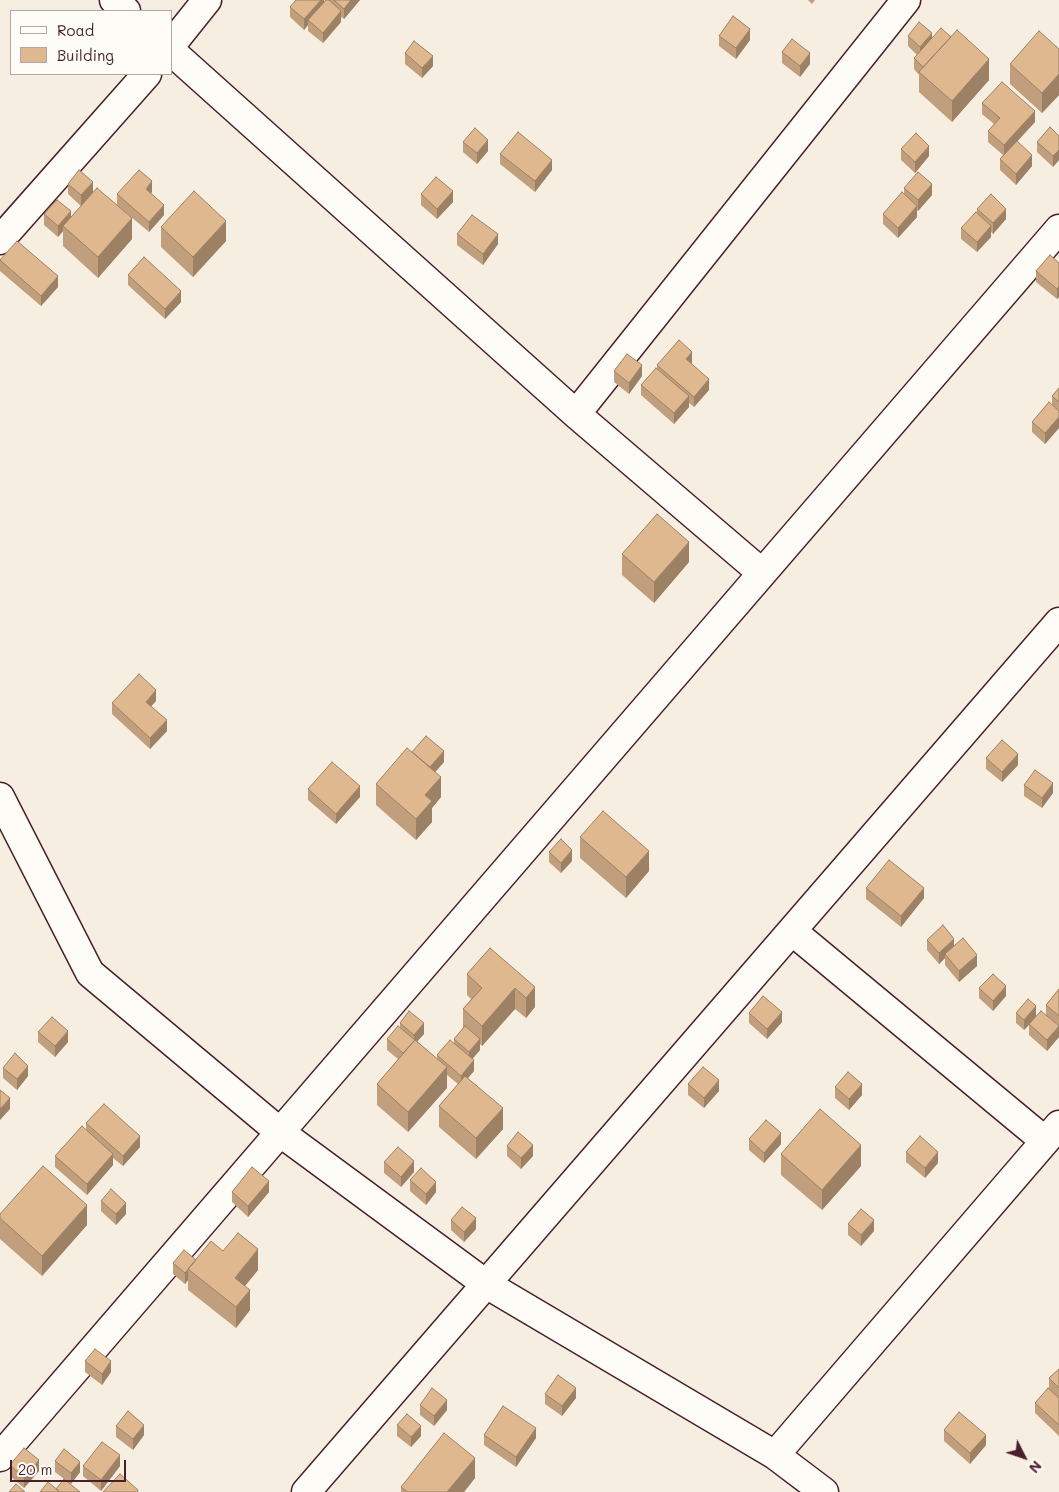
<!DOCTYPE html>
<html>
<head>
<meta charset="utf-8">
<style>
  body { margin:0 }
  #map { position:relative; width:1059px; height:1492px; overflow:hidden; background:#f7eee2; font-family:Mali,sans-serif }
  canvas { display:block }
  .legend { position:absolute; left:10px; top:10px; width:162px; height:65px; box-sizing:border-box; background:#fdfcf7; border:1px solid #b5a4a5; margin:0; padding:6px 9px; list-style:none; font-size:15px; color:#4a1f2b }
  .legend li { display:flex; align-items:center; gap:10px; height:25px }
  .legend b { width:25px; border:1px solid #b5a4a5 }
  .north { position:absolute; left:999px; top:1432px; width:50px; height:50px; -webkit-text-stroke:4px #fdfcf7; paint-order:stroke; rotate:131deg; font-size:14px; font-weight:700; line-height:20px; text-align:center; color:#4a1f2b }
  .north::after { content:''; display:block; margin:auto; width:18px; height:22px; background:#4a1f2b; clip-path:polygon(50% 0,100% 100%,50% 72%,0 100%) }
  .scale { position:absolute; left:10px; top:1460px; width:116px; height:22px; box-sizing:border-box; border:2px solid #4a1f2b; border-top:0; padding-left:6px; font-size:15px; line-height:18px; white-space:nowrap; color:#4a1f2b; -webkit-text-stroke:4px #fdfcf7; paint-order:stroke }
</style>
</head>
<body>
<div id="map">
<canvas width="1059" height="1492"></canvas>
<ul class="legend">
<li><b style="height:6px;background:#fdfcf7"></b>Road</li>
<li><b style="height:14px;background:#e0b890"></b>Building</li>
</ul>
<div class="north">N</div>
<div class="scale">20 m</div>
</div>
<script>
const context = document.querySelector('canvas').getContext('2d');
context.lineJoin = 'round';
function poly(rows) {
  const path = new Path2D();
  for (const r of rows) {
    path.moveTo(r[0], r[1]);
    for (let i = 2; i < r.length; i += 2) path.lineTo(r[i], r[i + 1]);
  }
  return path;
}
function trace(path, color, width, dash) {
  context.strokeStyle = color;
  context.lineWidth = width;
  context.lineCap = dash ? 'butt' : 'round';
  context.setLineDash(dash || []);
  context.stroke(path);
}
function fill(path, color) {
  context.fillStyle = color;
  context.fill(path, 'evenodd');
}
const minor = poly([
  [114,0,126,11],
  [171,45,207,0],
  [171,51,576,414,762,573],
  [0,240,147,74],
  [576,414,906,0],
  [0,797,90,973,281,1133,486,1284,775,1455,824,1492],
  [792,931,1045,1141],
  [775,1455,1059,1125],
  [0,1457,1059,229],
  [306,1492,1059,622]
]);
trace(minor, '#4a1f2b', 31);
trace(minor, '#fdfcf7', 28);
fill(poly([
  [324,0,324,2,325,0,360,0,344,19,341,17,341,22,323,43,308,31,308,25,304,30,290,17,290,7],
  [808,0,815,0,812,4],
  [719,36,750,40,736,59,719,46],
  [908,36,932,39,989,80,952,122,919,92,919,75,914,69,914,58,917,55,908,46],
  [1059,49,1059,95,1042,113,1010,84,1010,64],
  [782,52,810,64,800,77,782,63],
  [405,53,433,66,422,78,405,64],
  [982,103,1035,122,1017,141,1032,166,1016,185,1000,170,1000,159,1003,155,988,142,988,131,994,124,982,114],
  [1059,136,1059,160,1053,167,1037,152,1037,142],
  [463,142,488,151,477,164,463,152],
  [901,149,929,156,915,173,901,160],
  [500,154,552,170,535,192,500,164],
  [68,184,93,192,132,239,98,278,63,246,63,231,58,237,44,225,44,214,71,217,81,206,68,194],
  [904,188,932,195,918,211,917,210,917,217,898,238,883,224,883,214,904,194],
  [152,192,151,193,164,215,149,232,117,205,117,194],
  [421,194,453,202,437,219,421,205],
  [977,209,1006,219,993,234,991,232,991,237,977,252,961,239,961,228,977,214],
  [161,227,226,241,193,277,161,247],
  [457,234,498,244,483,265,457,245],
  [0,260,58,287,41,306,0,271],
  [1059,263,1059,297,1057,299,1036,282,1036,271],
  [128,275,181,302,165,319,128,285],
  [692,363,691,364,709,390,694,407,689,403,689,407,674,424,641,395,641,385,657,369,657,365],
  [614,371,642,376,629,394,614,382],
  [1059,388,1059,428,1045,444,1032,432,1032,422,1052,405,1052,396],
  [622,554,689,562,654,603,622,575],
  [156,701,151,706,167,731,150,749,112,714,112,703],
  [412,752,444,762,435,772,441,797,432,808,432,822,416,840,376,805,376,784],
  [986,758,1018,765,1002,782,986,769],
  [1024,785,1053,793,1042,808,1024,796],
  [308,789,360,797,336,824,308,800],
  [580,837,649,871,626,898,580,858],
  [549,852,572,861,561,873,549,862],
  [866,888,924,898,901,927,866,899],
  [927,940,954,946,977,966,959,982,945,965,945,958,939,964,927,950],
  [490,948,535,1007,526,1018,515,1009,482,1046,480,1044,480,1050,472,1059,474,1071,468,1078,503,1129,476,1159,439,1127,439,1106,458,1084,447,1075,447,1088,408,1132,377,1105,377,1084,398,1059,387,1050,387,1039,400,1027,400,1023,424,1034,417,1041,437,1059,437,1055,454,1043,454,1039,463,1028,463,1009,471,999,467,995,467,974],
  [979,988,1006,996,993,1011,979,998],
  [1059,989,1059,1026,1046,1015,1046,1005],
  [749,1013,782,1022,767,1039,749,1023],
  [1016,1013,1036,1016,1059,1037,1047,1051,1029,1035,1029,1025,1024,1030,1016,1023],
  [38,1032,68,1042,55,1057,38,1042],
  [3,1068,28,1076,17,1090,3,1078],
  [688,1084,719,1091,704,1108,688,1095],
  [835,1087,862,1095,849,1110,835,1098],
  [86,1123,140,1147,123,1166,113,1158,113,1165,87,1195,55,1167,55,1156,86,1130],
  [749,1139,781,1144,764,1163,749,1150],
  [507,1146,533,1156,521,1169,507,1156],
  [906,1152,938,1163,925,1178,906,1162],
  [781,1154,861,1166,822,1210,781,1175],
  [384,1162,414,1172,401,1187,384,1173],
  [410,1180,436,1192,426,1205,410,1191],
  [232,1192,269,1192,248,1217,232,1202],
  [101,1201,126,1214,116,1225,101,1211],
  [0,1214,87,1225,42,1276,0,1239],
  [451,1220,476,1229,464,1242,451,1230],
  [848,1224,874,1231,861,1246,848,1235],
  [223,1251,258,1270,245,1286,250,1310,236,1328,188,1290,188,1280,185,1284,173,1274,173,1263,196,1260],
  [85,1361,111,1372,102,1385,85,1372],
  [1059,1369,1059,1436,1035,1413,1035,1403,1049,1389,1049,1378],
  [545,1394,576,1398,562,1416,545,1404],
  [420,1405,447,1410,434,1426,420,1415],
  [397,1425,421,1436,411,1447,397,1436],
  [116,1426,144,1435,133,1450,116,1437],
  [944,1430,986,1445,970,1464,944,1441],
  [484,1435,536,1438,516,1467,484,1445],
  [55,1461,80,1472,71,1484,55,1472],
  [10,1465,39,1471,24,1488,10,1476],
  [83,1466,120,1466,101,1491,83,1476],
  [475,1478,464,1492,401,1492,401,1487]
]), '#c19e7c');
fill(poly([
  [321,0,324,0,324,7,308,20,308,25,304,30,304,19],
  [351,0,360,0,344,19,344,9],
  [341,11,341,22,323,43,323,33],
  [750,29,750,40,736,59,736,48],
  [932,33,932,44,920,58,920,47],
  [810,53,810,64,800,77,800,66],
  [433,56,433,66,422,78,422,68],
  [989,59,989,80,952,122,952,101],
  [1059,74,1059,95,1042,113,1042,93],
  [1035,111,1035,122,1004,156,1004,145],
  [488,140,488,151,477,164,477,153],
  [929,146,929,156,915,173,915,162],
  [1059,150,1059,160,1053,167,1053,156],
  [1032,155,1032,166,1016,185,1016,174],
  [552,160,552,170,535,192,535,181],
  [152,181,152,192,146,199,146,189],
  [93,182,93,192,81,206,81,195],
  [932,184,932,195,918,211,918,200],
  [453,191,453,202,437,219,437,209],
  [164,205,164,215,149,232,149,222],
  [917,206,917,217,898,238,898,228],
  [1006,209,1006,219,993,234,993,223],
  [71,211,71,222,63,226,63,231,58,237,58,226],
  [132,218,132,239,98,278,98,257],
  [226,221,226,241,193,277,193,257],
  [991,226,991,237,977,252,977,242],
  [498,234,498,244,483,265,483,254],
  [58,276,58,287,41,306,41,296],
  [1059,286,1059,297,1057,299,1057,289],
  [181,291,181,302,165,319,165,309],
  [692,352,692,363,686,370,686,359],
  [642,365,642,376,629,394,629,383],
  [709,379,709,390,694,407,694,397],
  [689,396,689,407,674,424,674,413],
  [1059,417,1059,428,1045,444,1045,433],
  [689,542,689,562,654,603,654,582],
  [156,690,156,701,146,712,146,702],
  [167,720,167,731,150,749,150,738],
  [444,751,444,762,429,779,429,768],
  [1018,754,1018,765,1002,782,1002,772],
  [441,777,441,797,432,808,432,822,416,840,416,819,425,795],
  [1053,783,1053,793,1042,808,1042,798],
  [360,786,360,797,336,824,336,814],
  [572,850,572,861,561,873,561,863],
  [649,851,649,871,626,898,626,877],
  [924,888,924,898,901,927,901,916],
  [954,939,954,950,945,954,945,958,939,964,939,953],
  [977,955,977,966,959,982,959,971],
  [1006,986,1006,996,993,1011,993,1001],
  [535,987,535,1007,526,1018,526,998],
  [515,988,515,1009,482,1046,482,1026],
  [1036,1006,1036,1017,1024,1030,1024,1020],
  [782,1012,782,1022,767,1039,767,1029],
  [424,1023,424,1034,414,1045,414,1035],
  [1059,1026,1059,1037,1047,1051,1047,1040],
  [68,1031,68,1042,55,1057,55,1046],
  [480,1039,480,1050,469,1063,469,1052],
  [474,1060,474,1071,461,1086,461,1076],
  [28,1066,28,1076,17,1090,17,1079],
  [447,1067,447,1088,408,1132,408,1112],
  [719,1080,719,1091,704,1108,704,1098],
  [862,1084,862,1095,849,1110,849,1099],
  [10,1098,10,1109,0,1120,0,1109],
  [503,1108,503,1129,476,1159,476,1138],
  [781,1133,781,1144,764,1163,764,1153],
  [140,1136,140,1147,123,1166,123,1156],
  [533,1145,533,1156,521,1169,521,1158],
  [861,1145,861,1166,822,1210,822,1190],
  [938,1152,938,1163,925,1178,925,1168],
  [113,1154,113,1165,87,1195,87,1184],
  [414,1161,414,1172,401,1187,401,1177],
  [269,1181,269,1192,248,1217,248,1206],
  [436,1182,436,1192,426,1205,426,1194],
  [126,1203,126,1214,116,1225,116,1214],
  [87,1205,87,1225,42,1276,42,1256],
  [476,1218,476,1229,464,1242,464,1232],
  [874,1220,874,1231,861,1246,861,1235],
  [258,1249,258,1270,235,1298,235,1278],
  [188,1269,188,1280,185,1284,185,1273],
  [250,1290,250,1310,236,1328,236,1307],
  [111,1361,111,1372,102,1385,102,1374],
  [576,1388,576,1398,562,1416,562,1406],
  [447,1400,447,1410,434,1426,434,1416],
  [144,1425,144,1435,133,1450,133,1439],
  [421,1426,421,1436,411,1447,411,1437],
  [536,1428,536,1438,516,1467,516,1457],
  [986,1435,986,1445,970,1464,970,1453],
  [120,1455,120,1466,101,1491,101,1480],
  [475,1458,475,1478,464,1492,447,1492],
  [39,1460,39,1471,24,1488,24,1478],
  [80,1462,80,1472,71,1484,71,1473]
]), '#9d8165');
const building = poly([
  [296,0,321,0,304,19,290,7,296,0],
  [326,0,329,0,341,11,323,33,308,20,326,0],
  [334,0,351,0,344,9,334,0],
  [733,16,750,29,736,48,719,36,733,16],
  [919,22,932,33,920,47,908,36,919,22],
  [941,28,951,37,923,67,914,58,941,28],
  [957,30,989,59,952,101,919,72,957,30],
  [1039,31,1059,49,1059,74,1042,93,1010,64,1039,31],
  [792,39,810,53,800,66,782,52,792,39],
  [414,41,433,56,422,68,405,53,414,41],
  [1002,82,1035,111,1004,145,988,131,1000,118,982,103,1002,82],
  [1050,127,1059,136,1059,150,1053,156,1037,142,1050,127],
  [475,128,488,140,477,153,463,142,475,128],
  [518,132,552,160,535,181,500,154,518,132],
  [916,133,929,146,915,162,901,149,916,133],
  [1017,141,1032,155,1016,174,1000,159,1017,141],
  [79,170,93,182,81,195,68,184,79,170],
  [139,170,152,181,146,189,164,205,149,222,117,194,139,170],
  [918,172,932,184,918,200,904,188,918,172],
  [436,177,453,191,437,209,421,194,436,177],
  [97,188,132,218,98,257,63,226,97,188],
  [194,191,226,221,193,257,161,227,194,191],
  [902,192,917,206,898,228,883,214,902,192],
  [991,194,1006,209,993,223,977,209,991,194],
  [57,200,71,211,58,226,44,214,57,200],
  [976,212,991,226,977,242,961,228,976,212],
  [472,215,498,234,483,254,457,234,472,215],
  [17,241,58,276,41,296,0,260,17,241],
  [1050,255,1059,263,1059,286,1057,289,1036,271,1050,255],
  [144,257,181,291,165,309,128,275,144,257],
  [679,340,692,352,686,359,709,379,694,397,657,365,679,340],
  [627,354,642,365,629,383,614,371,627,354],
  [656,368,689,396,674,413,641,385,656,368],
  [1059,388,1059,402,1052,396,1059,388],
  [1049,402,1059,411,1059,417,1045,433,1032,422,1049,402],
  [657,514,689,542,654,582,622,554,657,514],
  [139,674,156,690,146,702,167,720,150,738,112,703,139,674],
  [426,736,444,751,430,767,412,752,426,736],
  [1002,740,1018,754,1002,772,986,758,1002,740],
  [407,748,441,777,425,795,432,801,416,819,376,784,407,748],
  [332,762,360,786,336,814,308,789,332,762],
  [1035,770,1053,783,1042,798,1024,785,1035,770],
  [603,811,649,851,626,877,580,837,603,811],
  [561,839,572,850,561,863,549,852,561,839],
  [889,860,924,888,901,916,866,888,889,860],
  [943,925,954,939,939,953,927,940,943,925],
  [963,938,977,955,959,971,945,954,963,938],
  [490,948,535,987,526,998,515,988,482,1026,463,1009,482,988,467,974,490,948],
  [993,974,1006,986,993,1001,979,988,993,974],
  [1059,989,1059,1016,1046,1005,1059,989],
  [763,996,782,1012,767,1029,749,1013,763,996],
  [1028,999,1036,1006,1024,1020,1016,1013,1028,999],
  [409,1011,424,1023,414,1035,400,1023,409,1011],
  [1041,1011,1059,1026,1047,1040,1029,1024,1041,1011],
  [52,1017,68,1031,55,1046,38,1032,52,1017],
  [398,1026,415,1040,403,1053,387,1039,398,1026],
  [465,1026,480,1039,469,1052,454,1039,465,1026],
  [415,1040,447,1067,408,1112,377,1084,415,1040],
  [450,1040,474,1060,461,1076,437,1055,450,1040],
  [15,1053,28,1066,17,1079,3,1068,15,1053],
  [703,1067,719,1080,704,1098,688,1084,703,1067],
  [848,1072,862,1084,849,1099,835,1087,848,1072],
  [465,1076,503,1108,476,1138,439,1106,465,1076],
  [0,1090,10,1098,0,1109,0,1090],
  [104,1104,140,1136,123,1156,86,1123,104,1104],
  [820,1109,861,1145,822,1190,781,1154,820,1109],
  [766,1120,781,1133,764,1153,749,1139,766,1120],
  [82,1126,113,1154,87,1184,55,1156,82,1126],
  [518,1132,533,1145,521,1158,507,1146,518,1132],
  [920,1136,938,1152,925,1168,906,1152,920,1136],
  [398,1147,414,1161,401,1177,384,1162,398,1147],
  [43,1166,87,1205,42,1256,0,1218,0,1214,43,1166],
  [252,1167,269,1181,248,1206,232,1192,252,1167],
  [421,1168,436,1182,426,1194,410,1180,421,1168],
  [111,1189,126,1203,116,1214,101,1201,111,1189],
  [462,1207,476,1218,464,1232,451,1220,462,1207],
  [861,1209,874,1220,861,1235,848,1224,861,1209],
  [238,1233,258,1249,235,1278,250,1290,236,1307,188,1269,211,1241,223,1251,238,1233],
  [184,1250,196,1260,185,1273,173,1263,184,1250],
  [95,1349,111,1361,102,1374,85,1361,95,1349],
  [1059,1369,1059,1388,1049,1378,1059,1369],
  [558,1375,576,1388,562,1406,545,1394,558,1375],
  [432,1388,447,1400,434,1416,420,1405,432,1388],
  [1048,1388,1059,1398,1059,1425,1035,1403,1048,1388],
  [503,1406,536,1428,516,1457,484,1435,503,1406],
  [128,1411,144,1425,133,1439,116,1426,128,1411],
  [959,1412,986,1435,970,1453,944,1430,959,1412],
  [407,1414,421,1426,411,1437,397,1425,407,1414],
  [444,1433,475,1458,447,1492,408,1492,401,1487,444,1433],
  [102,1442,120,1455,101,1480,83,1466,102,1442],
  [24,1448,39,1460,24,1478,10,1465,24,1448],
  [64,1449,80,1462,71,1473,55,1461,64,1449],
  [120,1474,138,1490,137,1492,103,1492,120,1474],
  [64,1479,80,1492,60,1492,56,1489,64,1479],
  [48,1482,60,1492,40,1492,48,1482],
  [16,1484,25,1492,9,1492,16,1484]
]);
fill(building, '#e0b890');
trace(building, '#9d8165', 1);
</script>
</body>
</html>
